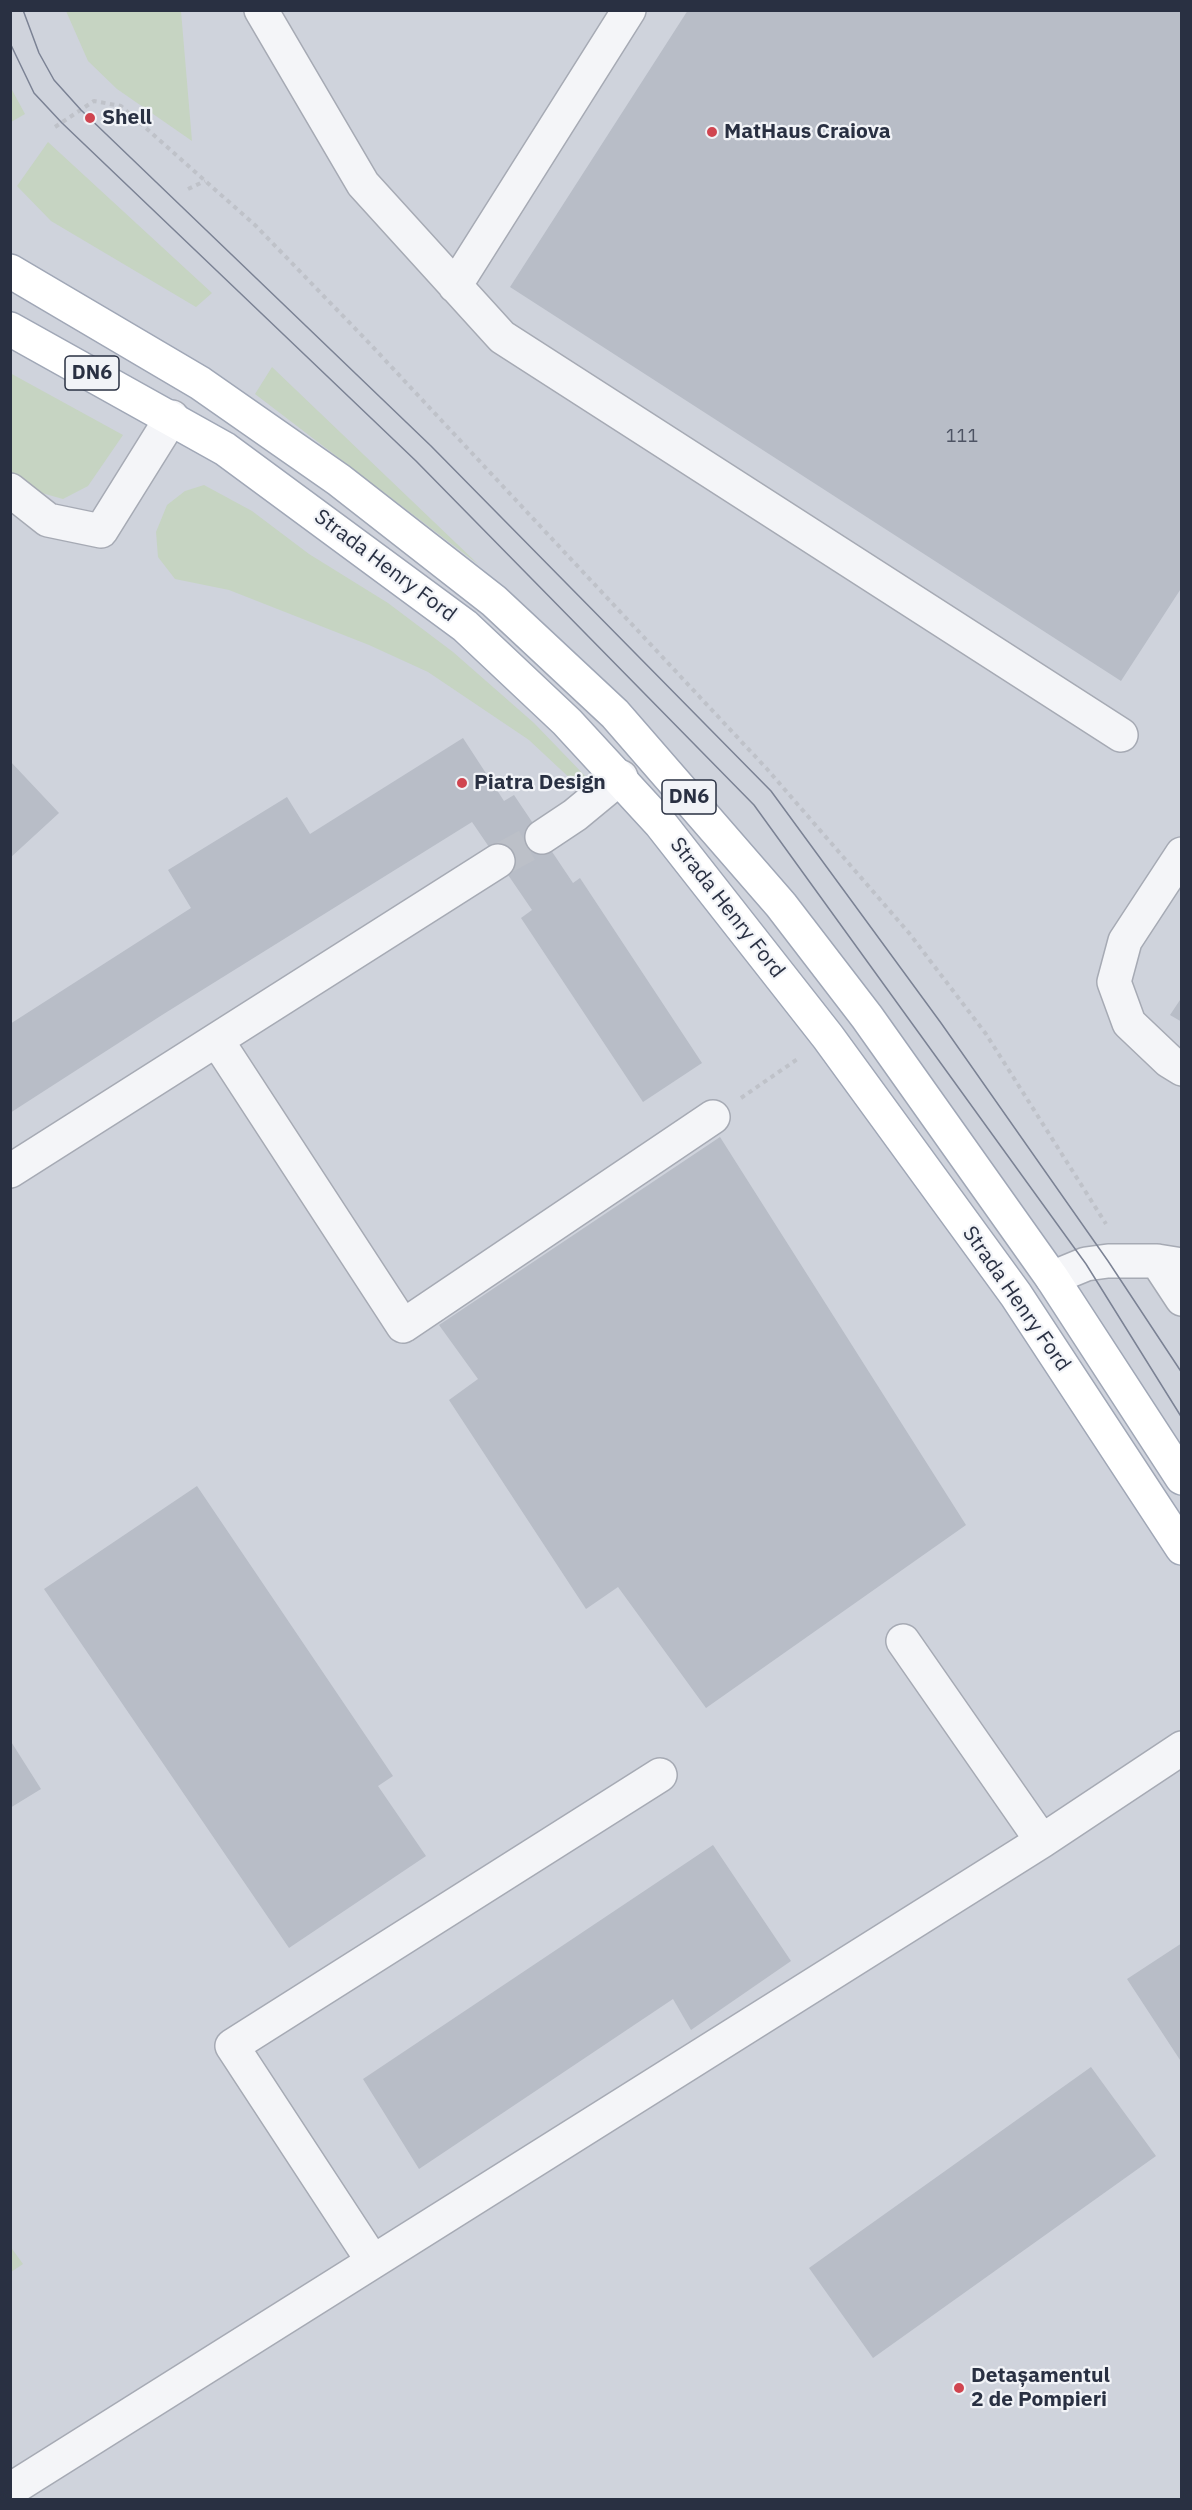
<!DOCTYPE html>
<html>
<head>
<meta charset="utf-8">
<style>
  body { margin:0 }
  #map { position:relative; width:1192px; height:2510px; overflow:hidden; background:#e1e4ea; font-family:"IBM Plex Sans",sans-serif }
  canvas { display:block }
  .frame { position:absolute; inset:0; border:12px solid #293042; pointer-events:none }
</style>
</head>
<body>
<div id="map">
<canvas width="1192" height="2510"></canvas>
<div class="frame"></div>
</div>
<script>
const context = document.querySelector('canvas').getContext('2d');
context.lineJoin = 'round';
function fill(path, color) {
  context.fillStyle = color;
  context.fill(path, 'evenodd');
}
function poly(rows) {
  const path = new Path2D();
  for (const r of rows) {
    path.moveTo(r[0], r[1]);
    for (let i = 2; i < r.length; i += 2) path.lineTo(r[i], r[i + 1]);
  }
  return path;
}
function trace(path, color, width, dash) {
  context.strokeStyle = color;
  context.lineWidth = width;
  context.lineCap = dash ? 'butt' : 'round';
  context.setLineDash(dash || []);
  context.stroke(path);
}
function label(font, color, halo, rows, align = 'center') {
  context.font = font + ' "IBM Plex Sans",sans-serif';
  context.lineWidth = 4.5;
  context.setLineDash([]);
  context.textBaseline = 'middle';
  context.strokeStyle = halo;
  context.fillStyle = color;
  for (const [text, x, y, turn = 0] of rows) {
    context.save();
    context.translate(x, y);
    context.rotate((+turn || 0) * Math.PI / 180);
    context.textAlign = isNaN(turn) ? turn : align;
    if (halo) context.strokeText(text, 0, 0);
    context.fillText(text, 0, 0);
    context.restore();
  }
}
fill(poly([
  [11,11,1181,11,1181,2499,11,2500]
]), '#cfd3dc');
fill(poly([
  [66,11,181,11,192,141,117,89,88,61],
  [11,88,25,114,11,122,10,122],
  [48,142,212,293,196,307,51,221,17,186],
  [272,367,479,565,255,394],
  [10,373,123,435,88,486,63,499,31,490,11,471],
  [204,485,252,511,309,554,388,603,453,652,534,723,587,778,575,783,529,740,428,672,369,645,229,590,175,579,158,557,156,532,167,505,185,491],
  [10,2246,23,2264,11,2272,10,2272]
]), '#c6d4c2');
fill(poly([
  [688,10,1182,10,1182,587,1121,681,510,287],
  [463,738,504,801,514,795,573,883,580,878,702,1063,643,1102,521,918,532,910,472,822,162,1015,10,1113,10,1024,191,908,168,870,287,797,310,834],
  [10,761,59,813,10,858],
  [1182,997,1182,1022,1170,1015],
  [720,1137,966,1525,706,1708,618,1587,586,1609,449,1400,478,1379,439,1325],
  [197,1486,393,1776,378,1786,426,1856,289,1948,44,1589],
  [10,1740,41,1789,10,1808],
  [713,1845,791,1961,691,2030,673,1999,419,2169,363,2079],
  [1182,1943,1182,2063,1127,1979],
  [1091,2067,1156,2156,873,2358,809,2268]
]), '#b8bdc7');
trace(poly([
  [498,861,542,837]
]), '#bcc0c8', 33, [33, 16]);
const minor = poly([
  [261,10,363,184,502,337,1121,735],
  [455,286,629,10],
  [10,490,48,520,101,531,172,417],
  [542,837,575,815,621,777],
  [1182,854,1125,941,1114,982,1129,1023,1169,1061,1182,1069],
  [218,1042,403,1326,713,1117],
  [10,1171,498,861],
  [1157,1261,1182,1299],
  [1052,1278,1086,1264,1108,1261,1157,1261,1182,1265],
  [903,1641,1042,1841],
  [372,2260,232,2046,660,1775],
  [10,2490,1042,1841,1182,1748]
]);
const major = poly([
  [10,271,200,383,339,480,494,601,615,714,781,905,867,1017,1052,1278,1182,1478],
  [10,329,225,449,465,626,567,722,660,823,828,1037,1016,1295,1182,1548]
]);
trace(minor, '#a6aab4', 36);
trace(major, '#a0a7b6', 36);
trace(poly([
  [55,127,94,101,121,106,256,226,371,345,767,769,909,933,986,1034,1106,1224],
  [188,189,205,181],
  [741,1098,799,1058]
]), '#bfc2c9', 4, [4.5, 4.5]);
trace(minor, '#f4f5f8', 33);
trace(major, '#fff', 33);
trace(poly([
  [23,10,39,53,54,80,81,110,431,446,771,791,941,1023,1108,1261,1182,1373],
  [10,43,34,93,62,123,416,461,754,805,1086,1264,1182,1418]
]), '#7b8294', 1.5);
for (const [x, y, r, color] of [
  [90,118,6,"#d04550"],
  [712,132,6,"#d04550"],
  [462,783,6,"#d04550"],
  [959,2388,6,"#d04550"]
]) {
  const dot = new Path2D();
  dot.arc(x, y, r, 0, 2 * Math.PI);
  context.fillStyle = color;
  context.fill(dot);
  trace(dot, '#f1f3f7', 2);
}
label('18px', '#4d5363', null, [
  ["111",962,437]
]);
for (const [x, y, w] of [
  [92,373,54],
  [689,797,54]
]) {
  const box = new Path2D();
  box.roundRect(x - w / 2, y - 17, w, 34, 4.5);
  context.fillStyle = '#f1f3f7';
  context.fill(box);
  trace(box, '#293042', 1.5);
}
label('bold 20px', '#293042', null, [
  ["DN6",92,373],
  ["DN6",689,797]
]);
label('bold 21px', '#293042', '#f1f3f7', [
  ["Shell",102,118],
  ["MatHaus Craiova",724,132],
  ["Piatra Design",474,783],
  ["Detașamentul",971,2376],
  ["2 de Pompieri",971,2400]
], 'left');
label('21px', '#293042', '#f1f3f7', [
  ["Strada Henry Ford",385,566,37],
  ["Strada Henry Ford",727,908,52],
  ["Strada Henry Ford",1016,1299,55]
]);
</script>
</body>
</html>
